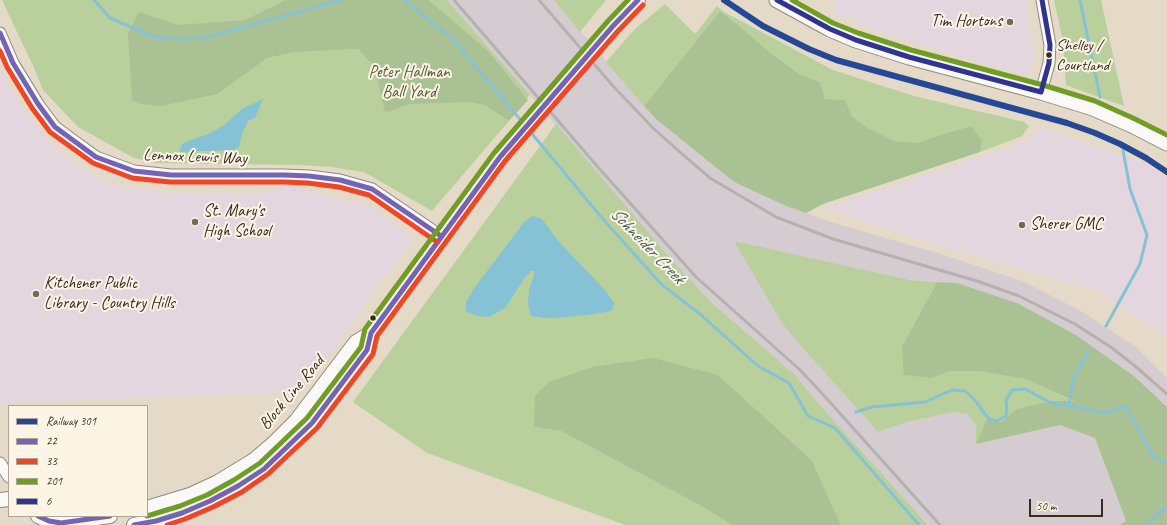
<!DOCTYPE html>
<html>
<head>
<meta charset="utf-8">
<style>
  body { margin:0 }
  #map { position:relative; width:1167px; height:525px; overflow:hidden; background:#e4dac7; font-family:Caveat,sans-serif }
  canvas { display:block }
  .legend { position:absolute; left:8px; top:405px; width:140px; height:112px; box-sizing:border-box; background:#fcf5e5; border:1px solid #afa495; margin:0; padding:5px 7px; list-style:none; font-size:12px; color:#3b2a1e }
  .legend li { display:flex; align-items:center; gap:8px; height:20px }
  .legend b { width:20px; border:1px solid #afa495 }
  .scale { position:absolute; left:1029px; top:499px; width:74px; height:18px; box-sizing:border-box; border:2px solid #3b2a1e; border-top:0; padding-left:5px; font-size:12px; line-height:14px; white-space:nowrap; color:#3b2a1e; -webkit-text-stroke:3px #fcf5e5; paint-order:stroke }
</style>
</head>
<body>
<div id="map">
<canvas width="1167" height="525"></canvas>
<ul class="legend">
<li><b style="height:5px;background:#244895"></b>Railway 301</li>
<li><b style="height:5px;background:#7364b8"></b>22</li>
<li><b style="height:5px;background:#f14625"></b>33</li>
<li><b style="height:5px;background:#709e23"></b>201</li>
<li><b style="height:5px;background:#2e3491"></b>6</li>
</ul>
<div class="scale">50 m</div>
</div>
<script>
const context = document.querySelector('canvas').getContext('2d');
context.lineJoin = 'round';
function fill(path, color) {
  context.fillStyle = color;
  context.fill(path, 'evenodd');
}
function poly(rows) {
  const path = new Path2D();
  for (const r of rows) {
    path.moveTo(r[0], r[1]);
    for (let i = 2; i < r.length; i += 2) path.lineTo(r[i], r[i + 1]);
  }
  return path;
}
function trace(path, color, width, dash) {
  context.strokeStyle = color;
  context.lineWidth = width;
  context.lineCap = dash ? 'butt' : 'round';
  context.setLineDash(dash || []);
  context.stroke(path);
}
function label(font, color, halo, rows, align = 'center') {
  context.font = font + ' Caveat,sans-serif';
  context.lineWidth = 4;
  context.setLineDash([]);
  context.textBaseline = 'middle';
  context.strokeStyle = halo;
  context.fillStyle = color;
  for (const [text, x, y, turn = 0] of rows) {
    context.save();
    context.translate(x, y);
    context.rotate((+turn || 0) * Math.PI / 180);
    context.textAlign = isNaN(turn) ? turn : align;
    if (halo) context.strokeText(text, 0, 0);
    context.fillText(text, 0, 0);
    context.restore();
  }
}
fill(poly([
  [836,0,1025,0,1034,48,1033,56,1028,76,882,33,833,12],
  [0,68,11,92,44,135,74,165,117,186,179,194,262,193,285,185,369,206,413,238,303,390,274,393,0,403],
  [1037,127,1144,163,1167,177,1167,337,1102,292,931,243,825,208,1032,139]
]), '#e3d6df');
fill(poly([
  [447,0,554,0,644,106,656,119,734,182,786,206,834,223,944,255,1022,281,1081,311,1136,347,1167,378,1167,407,1134,376,1076,335,1017,303,957,283,910,280,814,259,809,355,878,432,907,422,953,412,967,414,976,425,976,444,1060,425,1095,438,1126,522,1120,525,928,525,818,403,795,375,712,303,671,259,530,95]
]), '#d4ccd1');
fill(poly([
  [2,0,447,0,530,95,506,119,509,121,432,211,364,172,331,167,300,165,156,163,134,158,78,127,43,90,34,68],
  [554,0,606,0,580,32],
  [1054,0,1101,0,1124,106,1066,85,1063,41],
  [665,4,695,34,717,6,724,12,833,70,914,96,1024,122,1029,126,1022,136,980,152,982,141,972,126,946,133,917,143,895,141,866,127,852,116,845,100,825,99,820,82,801,75,773,55,737,24,720,11,644,106,606,62,635,29],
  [556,124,671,259,712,303,795,375,818,403,928,525,841,525,812,461,793,443,718,375,534,427,561,431,701,506,732,525,625,525,427,453,353,402],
  [734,241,910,280,936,282,935,286,902,346,932,378,950,371,979,371,1025,379,1075,402,1050,401,1016,409,1002,422,987,419,976,444,976,425,967,414,953,412,907,422,878,432,809,355,782,323]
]), '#b9d09c');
fill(poly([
  [286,0,428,0,488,51,528,100,509,121,485,105,469,102,408,104,385,113,375,67,358,49,351,49,294,52,267,58,217,94,161,106,140,104,132,100,128,33,139,12,179,25,245,20],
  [720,11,737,24,773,55,801,75,820,82,825,99,845,100,852,116,866,127,895,141,917,143,946,133,972,126,982,141,980,152,823,204,806,213,786,206,734,182,656,119,644,106],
  [936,282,957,283,1017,303,1076,335,1134,376,1167,407,1167,525,1120,525,1126,521,1095,438,1060,425,976,444,988,417,995,421,1002,422,1016,409,1050,401,1074,401,1025,379,979,371,950,371,932,378,904,375,902,346,935,286],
  [653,358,718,375,793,443,812,461,841,525,732,525,701,506,561,431,534,427,535,396,549,382,592,367]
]), '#a9c193');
fill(poly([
  [263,99,255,118,248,121,242,134,239,147,234,150,179,152,183,143,211,133,224,125,242,109],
  [533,216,542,219,559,242,604,289,614,303,612,311,588,315,554,318,543,318,531,316,528,304,529,290,535,271,531,271,524,279,505,308,489,317,477,316,466,311,466,302,475,287,525,221]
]), '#86c2d5');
trace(poly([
  [94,0,110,18,154,37,180,39,204,38,341,0],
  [404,0,453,39,523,123],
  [1080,0,1100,97],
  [528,129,602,218,661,284,700,314,758,366,789,383,808,416,835,428,919,525],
  [1106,326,1140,264,1147,235,1130,189,1123,150],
  [1069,405,1073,379,1088,351],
  [856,412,872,407,925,402,952,390,965,391,974,399,989,419,997,421,1006,416,1007,409,1006,400,1012,390,1025,389,1049,402,1105,413,1125,406,1154,457,1167,463],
  [1147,525,1167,506]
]), '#86c2d5', 3);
const minor = poly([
  [0,33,13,63,38,104,55,127,96,157,134,171,171,175,284,175,309,176,340,180,372,189,441,236],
  [1041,92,1049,63,1050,45,1042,0],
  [0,463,9,477]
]);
const tertiary = poly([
  [613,26,638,0],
  [0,500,9,499],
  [147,508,190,495,218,482,254,460,275,442,296,421,356,342,371,333],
  [38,516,49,521,61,523,110,516],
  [134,525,156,521,182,513,210,501,238,486,264,469,312,423,334,395,367,350,371,333,441,236,500,157]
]);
const secondary = poly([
  [777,0,830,29,856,40,909,57,1041,92,1093,108,1132,125,1167,143]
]);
trace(minor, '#90897d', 13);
trace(tertiary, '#90897d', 16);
trace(secondary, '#90897d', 17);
trace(minor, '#fbf9f7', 11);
trace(tertiary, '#fbf9f7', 14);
trace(secondary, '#fbf9f7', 15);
trace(poly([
  [454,0,597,166,696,277,799,369,819,390,940,525],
  [539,0,613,86,653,128,681,153,710,178,776,217,833,239,977,281,1019,296,1075,324,1112,348,1135,366,1167,394]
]), '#b5b2ae', 3);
const tertiaryBridge = poly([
  [500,157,613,26]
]);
trace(tertiaryBridge, '#90897d', 16, []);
trace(tertiaryBridge, '#fbf9f7', 14);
trace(poly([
  [0,33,13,63,38,104,55,127,96,157,134,171,171,175,284,175,309,176,340,180,372,189,441,236],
  [38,516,49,521,61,523,110,516],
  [134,525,156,521,182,513,210,501,238,486,264,469,312,423,367,350,371,333,500,157,613,26,638,0]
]), '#7364b8', 5);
trace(poly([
  [0,51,7,67,32,108,50,132,93,163,132,178,170,182,284,182,308,183,339,187,369,195,437,242],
  [167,525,185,519,213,507,242,492,268,474,317,428,373,354,377,336,505,161,618,31,643,5]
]), '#f14625', 5);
trace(poly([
  [792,0,833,23,858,33,911,50,1043,85,1095,101,1135,119,1167,135],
  [147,516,180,506,207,495,234,480,260,463,307,418,361,347,365,329,494,153,608,21,628,0]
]), '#709e23', 5);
trace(poly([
  [777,0,830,29,856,40,909,57,1041,92],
  [1041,92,1049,63,1050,45,1042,0]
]), '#2e3491', 5);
trace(poly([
  [724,0,763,26,809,49,836,60,1067,123,1095,133,1120,144,1146,158,1167,172]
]), '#244895', 6);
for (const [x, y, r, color] of [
  [1010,22,4,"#766859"],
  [1049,55,3.5,"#3b2a1e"],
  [195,222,4,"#766859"],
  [1022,225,4,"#766859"],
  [36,294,4,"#766859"],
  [373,318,3.5,"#3b2a1e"]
]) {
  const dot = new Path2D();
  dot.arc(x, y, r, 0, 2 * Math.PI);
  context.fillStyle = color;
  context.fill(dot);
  trace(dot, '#fcf5e5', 1.5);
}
label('16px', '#3b2a1e', '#fcf5e5', [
  ["Shelley /",1056,46],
  ["Courtland",1056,66]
], 'left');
label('17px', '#3b2a1e', '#fcf5e5', [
  ["Tim Hortons",1002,22,"right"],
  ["St. Mary's",203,212],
  ["High School",203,232],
  ["Sherer GMC",1030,225],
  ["Kitchener Public",44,284],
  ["Library - Country Hills",44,304]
], 'left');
label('17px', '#565939', '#fcf5e5', [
  ["Peter Hallman",409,73],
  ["Ball Yard",409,93]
]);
label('17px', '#3b2a1e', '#fcf5e5', [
  ["Lennox Lewis Way",195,157,2],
  ["Block Line Road",292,393,-50]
]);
label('italic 18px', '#475b60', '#fcf5e5', [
  ["Schneider Creek",647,246,46]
]);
</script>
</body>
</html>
